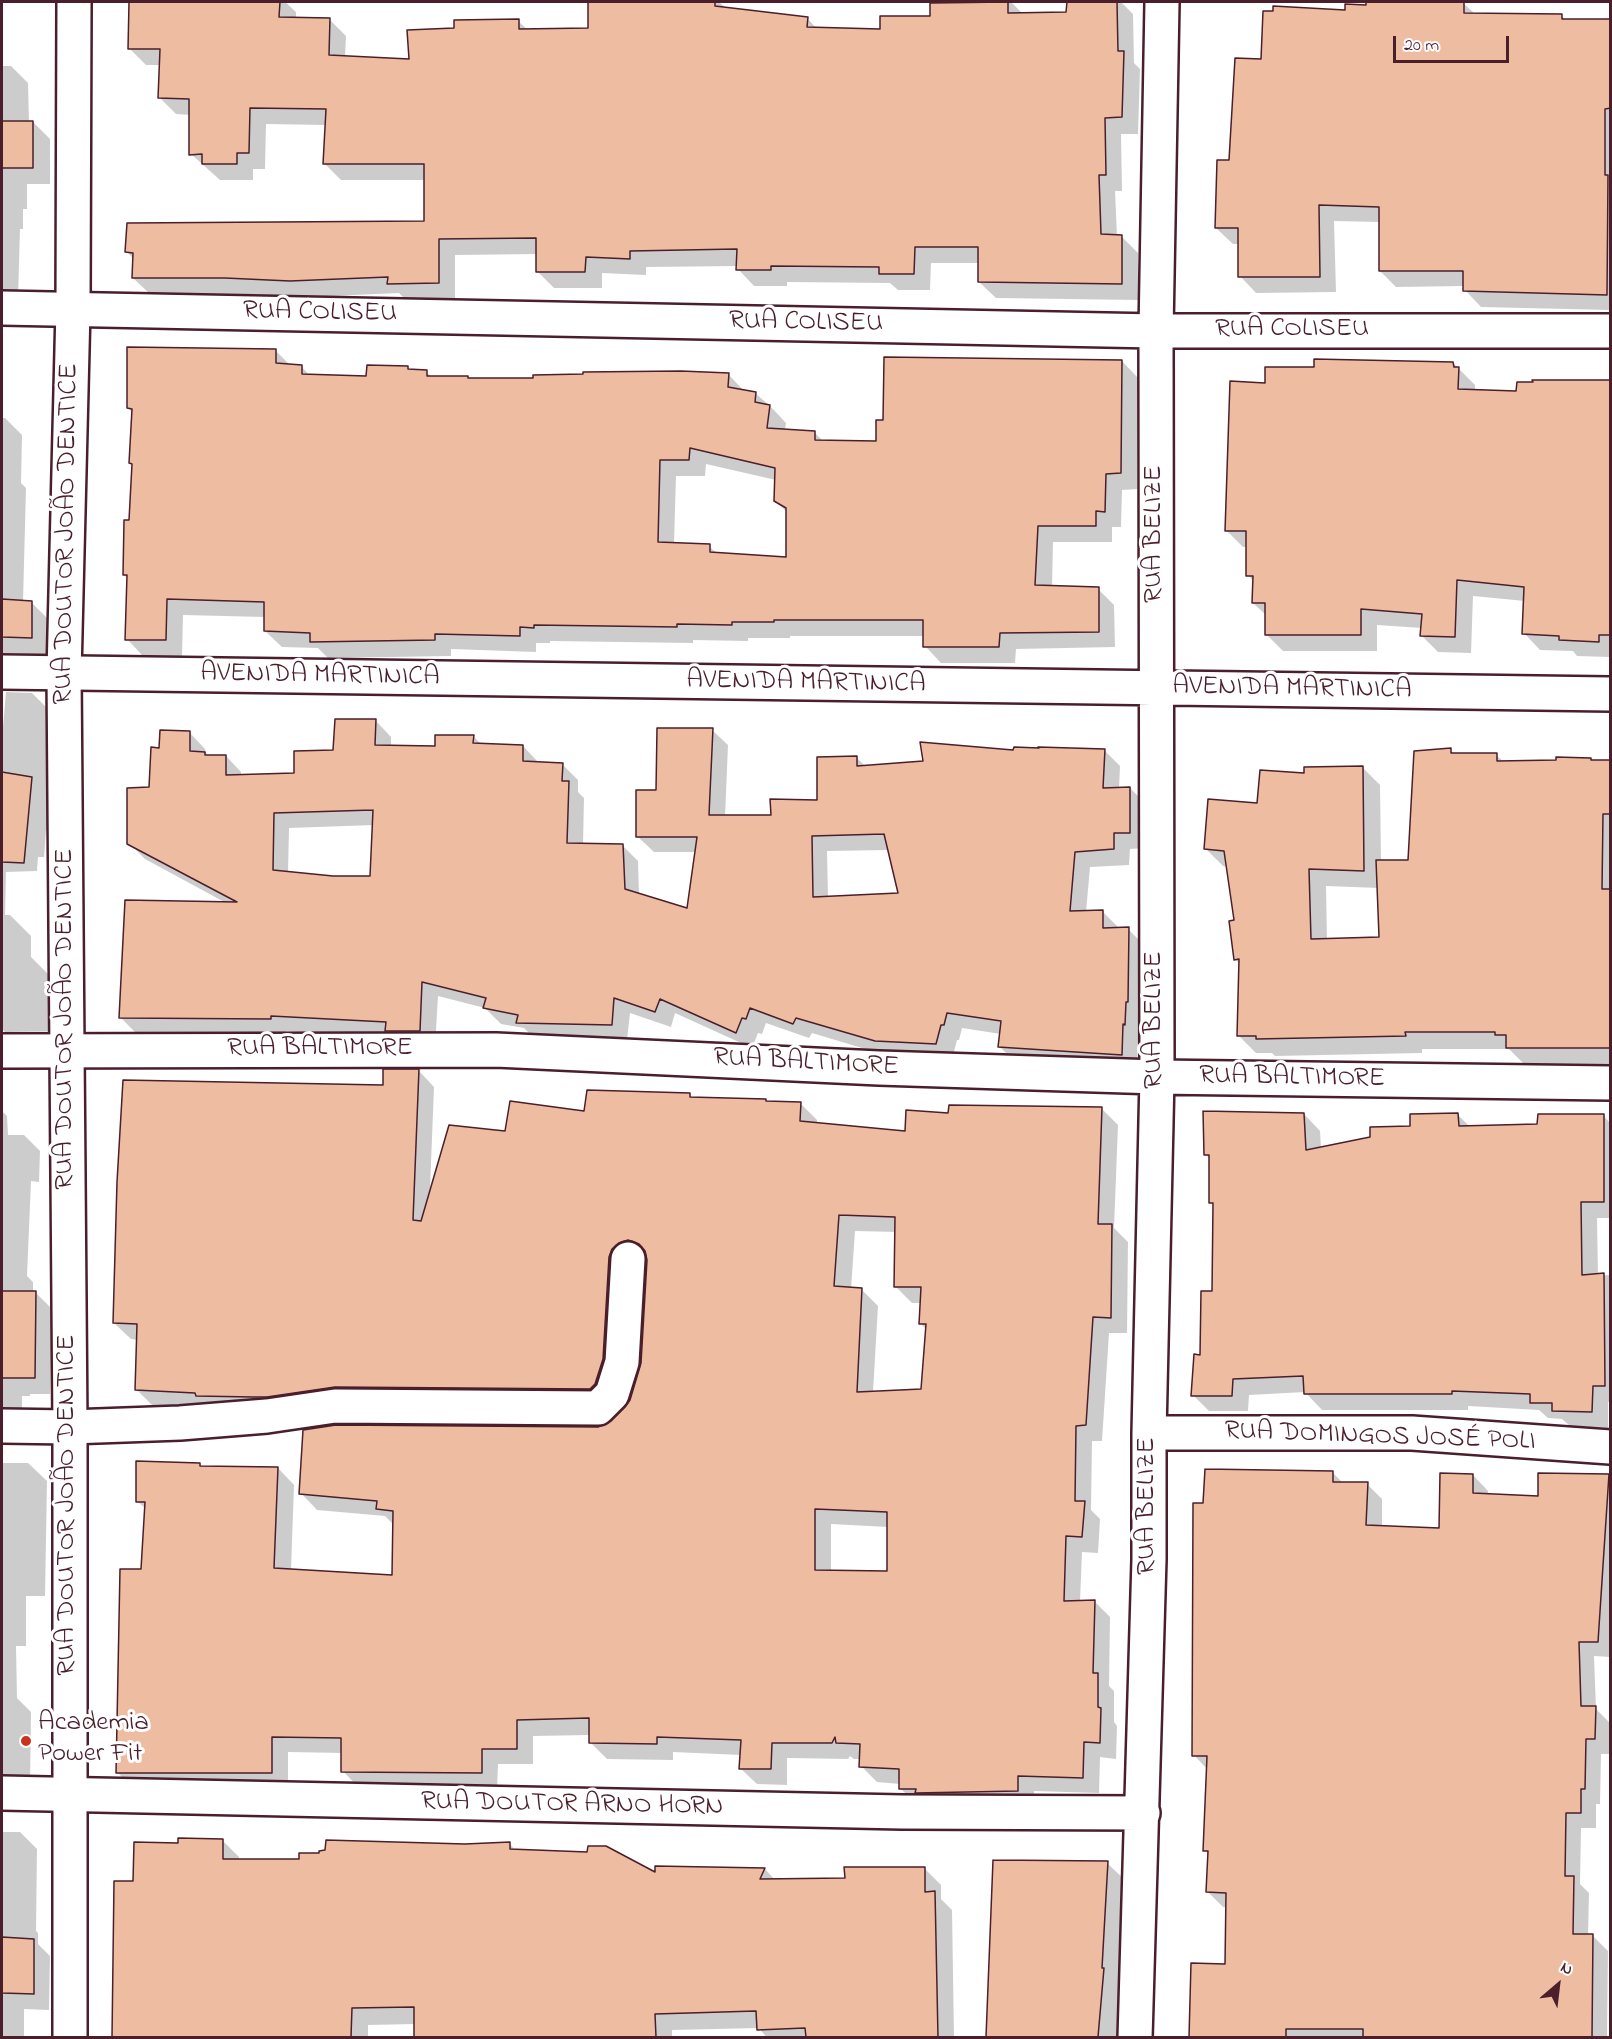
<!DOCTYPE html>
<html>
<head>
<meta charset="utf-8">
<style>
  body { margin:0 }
  #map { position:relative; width:1612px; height:2039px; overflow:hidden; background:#fff; font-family:"Indie Flower",sans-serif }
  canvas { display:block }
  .frame { position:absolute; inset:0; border:3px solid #4a1f2b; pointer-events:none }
  .north { position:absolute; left:1528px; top:1955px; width:60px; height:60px; -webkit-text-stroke:4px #fff; paint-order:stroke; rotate:28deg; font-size:16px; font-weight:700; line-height:24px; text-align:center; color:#4a1f2b }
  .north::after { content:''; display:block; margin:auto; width:21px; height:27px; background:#4a1f2b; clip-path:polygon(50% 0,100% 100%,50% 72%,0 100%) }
  .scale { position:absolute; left:1393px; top:36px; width:116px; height:27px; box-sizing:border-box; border:3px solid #4a1f2b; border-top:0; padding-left:8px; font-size:18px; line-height:21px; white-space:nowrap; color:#4a1f2b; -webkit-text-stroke:4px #fff; paint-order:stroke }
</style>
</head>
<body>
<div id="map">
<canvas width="1612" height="2039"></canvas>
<div class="frame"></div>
<div class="north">N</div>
<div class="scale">20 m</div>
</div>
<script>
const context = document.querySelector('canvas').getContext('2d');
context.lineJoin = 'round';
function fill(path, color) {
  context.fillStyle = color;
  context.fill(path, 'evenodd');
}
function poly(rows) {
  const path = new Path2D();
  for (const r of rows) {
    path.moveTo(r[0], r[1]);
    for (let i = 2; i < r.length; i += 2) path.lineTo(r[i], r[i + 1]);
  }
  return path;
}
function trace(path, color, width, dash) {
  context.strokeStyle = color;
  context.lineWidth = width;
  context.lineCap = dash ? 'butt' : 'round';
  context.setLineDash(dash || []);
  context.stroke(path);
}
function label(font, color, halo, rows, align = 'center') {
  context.font = font + ' "Indie Flower",sans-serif';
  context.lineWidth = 6;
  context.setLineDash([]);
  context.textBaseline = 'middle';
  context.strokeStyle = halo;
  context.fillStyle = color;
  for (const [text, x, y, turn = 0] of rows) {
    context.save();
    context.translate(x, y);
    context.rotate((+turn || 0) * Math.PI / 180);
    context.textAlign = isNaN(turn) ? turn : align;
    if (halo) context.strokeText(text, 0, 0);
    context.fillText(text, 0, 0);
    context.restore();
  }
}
fill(poly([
  [130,2,285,2,296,12,296,19,329,19,346,36,345,57,410,60,455,30,518,21,528,30,589,29,589,2,719,2,727,9,807,18,817,29,842,45,980,3,980,2,1011,2,1024,15,1068,14,1068,2,1121,2,1133,14,1134,63,1140,69,1138,134,1121,134,1122,191,1115,191,1117,236,1121,236,1138,253,1138,300,996,298,979,282,979,263,931,263,930,290,898,290,890,283,787,282,787,286,754,286,738,269,738,266,646,267,646,275,602,273,602,288,554,288,537,271,538,254,455,255,455,299,406,300,399,293,308,297,243,294,150,294,133,278,134,259,127,252,425,222,425,180,341,180,324,163,327,125,266,124,265,169,253,169,253,180,220,180,191,154,191,115,176,114,159,97,161,65,146,65,129,48],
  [1463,3,1475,14,1561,15,1566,21,1610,21,1610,310,1481,307,1465,290,1465,286,1396,287,1380,271,1380,222,1334,221,1336,292,1256,293,1240,276,1239,244,1233,244,1216,228,1230,161,1262,61,1346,12],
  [2,66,11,66,28,83,29,122,33,122,50,139,50,184,27,184,27,209,23,209,23,229,20,229,18,299,2,299],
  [276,351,291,366,302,367,310,376,367,378,407,368,410,371,426,372,432,377,469,379,728,374,745,392,755,393,770,406,786,423,785,430,814,432,824,442,877,443,884,421,1122,361,1138,378,1137,489,1122,490,1121,527,1112,527,1112,542,1053,542,1052,587,1098,589,1114,605,1115,647,1016,649,1015,663,941,663,925,646,925,636,790,636,790,638,748,638,748,641,693,640,693,643,550,641,550,643,536,643,536,652,451,649,451,656,328,658,318,648,282,647,265,631,265,617,183,615,182,656,143,656,127,639,128,579,124,575,130,521,134,466,131,463,133,413,128,408],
  [706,464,776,480,775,501,788,513,787,558,717,554,709,546,674,544,676,476,705,476],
  [1453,363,1475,385,1475,391,1518,392,1610,382,1610,657,1577,656,1573,651,1540,650,1524,633,1525,601,1473,596,1471,653,1438,652,1422,636,1422,628,1377,625,1377,651,1283,651,1267,635,1267,616,1253,603,1254,582,1248,575,1248,547,1243,547,1226,530,1267,384],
  [2,418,5,418,22,435,21,483,26,488,23,602,31,602,48,619,48,655,2,653],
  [6,692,32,693,53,714,48,796,52,799,49,830,46,830,44,857,38,857,37,871,6,872,5,915,10,915,31,936,31,957,48,974,51,1031,5,1032,2,1029,2,738],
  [376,721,391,737,391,747,436,748,473,736,481,744,523,746,538,762,563,765,578,780,578,792,584,798,583,845,622,845,638,861,639,895,688,910,696,852,654,852,638,837,657,792,712,730,728,745,725,817,772,816,818,802,857,758,866,767,925,763,1015,752,1104,750,1120,766,1119,789,1130,788,1146,804,1146,848,1130,849,1129,865,1090,867,1086,912,1103,912,1118,927,1128,929,1144,945,1141,1040,1138,1039,1137,1070,1015,1062,999,1046,1001,1034,962,1028,959,1040,957,1040,952,1059,892,1057,812,1033,809,1038,766,1023,762,1034,758,1033,752,1048,675,1013,671,1027,630,1013,627,1040,534,1038,524,1028,501,1024,485,1008,438,996,435,1047,393,1037,286,1031,286,1034,136,1033,120,1017,228,904,145,859,129,843,151,789,161,750,190,733,205,749,207,756,226,756,241,772,241,776,296,774,335,752],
  [374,825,372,877,333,877,288,873,289,828],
  [889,850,899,894,828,897,827,851],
  [1450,750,1455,754,1496,755,1504,762,1610,761,1610,1065,1525,1065,1509,1049,1422,1049,1422,1053,1275,1056,1272,1053,1256,1053,1239,1036,1241,965,1235,959,1235,921,1228,867,1223,866,1206,849,1259,804,1305,775,1362,767,1380,785,1381,861,1409,862],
  [1326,886,1379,888,1381,939,1327,940],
  [418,1070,434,1087,430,1189,506,1132,585,1113,690,1095,694,1099,766,1100,768,1102,800,1103,817,1120,817,1124,907,1133,950,1114,1102,1109,1118,1125,1114,1228,1128,1242,1127,1333,1109,1333,1102,1441,1092,1441,1091,1510,1100,1519,1098,1553,1082,1552,1080,1602,1094,1601,1110,1617,1109,1686,1114,1691,1114,1722,1117,1726,1116,1759,1100,1757,1099,1793,1034,1791,1034,1807,917,1805,900,1788,900,1784,877,1782,861,1766,861,1759,854,1759,850,1756,848,1759,787,1758,787,1785,757,1784,740,1768,741,1755,673,1752,673,1760,607,1759,591,1743,590,1735,533,1736,533,1764,498,1764,497,1789,359,1788,343,1771,343,1753,288,1752,288,1788,134,1789,117,1772,142,1571,146,1509,137,1501,200,1464,203,1468,278,1468,294,1485,291,1570,393,1576,394,1525,385,1516,317,1510,301,1493,606,1427,626,1408,631,1401,641,1368,648,1257,646,1256,636,1258,611,1401,211,1409,153,1406,137,1390,138,1340,131,1339,114,1323,384,1086],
  [855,1231,897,1232,896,1287,912,1303,922,1303,921,1324,927,1330,922,1391,873,1392,878,1306,861,1289,851,1289],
  [831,1524,888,1527,889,1573,831,1572],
  [2,1111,7,1116,8,1135,24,1135,40,1151,39,1182,31,1181,27,1276,33,1282,33,1293,36,1293,52,1309,50,1394,30,1394,30,1396,22,1396,22,1411,2,1411],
  [1304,1114,1320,1131,1321,1148,1372,1138,1458,1115,1470,1127,1539,1126,1603,1115,1610,1123,1610,1218,1597,1218,1598,1276,1610,1275,1610,1402,1608,1402,1608,1428,1570,1426,1562,1419,1548,1418,1539,1410,1468,1406,1468,1410,1322,1410,1305,1392,1249,1395,1248,1411,1209,1411,1193,1395,1213,1293,1215,1206,1211,1202,1211,1160,1205,1154],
  [2,1463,28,1463,47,1481,45,1596,26,1596,26,1646,16,1646,17,1698,31,1712,30,1785,2,1784],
  [1332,1472,1343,1483,1367,1484,1382,1499,1382,1527,1441,1529,1473,1475,1488,1491,1488,1495,1539,1497,1608,1475,1610,1477,1610,1657,1594,1656,1596,1709,1610,1723,1610,1754,1601,1754,1600,1804,1596,1804,1596,1828,1581,1828,1580,1884,1589,1893,1588,1936,1593,1936,1608,1951,1607,2038,1191,2038,1192,1964,1227,1966,1227,1907,1223,1907,1208,1892,1209,1855,1205,1850,1208,1770,1194,1755,1204,1505],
  [2,1832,20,1832,37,1849,36,1931,38,1933,38,1944,50,1956,49,2010,24,2009,24,2038,2,2038],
  [222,1840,239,1857,239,1861,300,1860,465,1845,509,1843,516,1851,656,1874,656,1868,765,1869,775,1880,846,1879,924,1868,941,1885,941,1899,952,1910,954,2038,767,2038,759,2028,672,2030,672,2038,416,2038,416,2024,368,2025,368,2038,113,2038,115,1882,134,1882,180,1844],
  [994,1861,1107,1863,1125,1880,1117,2038,988,2038]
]), '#0003');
const building = poly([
  [129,2,280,2,279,17,330,18,329,55,409,59,407,30,454,28,454,20,519,19,519,29,588,28,588,2,715,2,715,6,808,17,807,27,880,29,880,16,930,16,930,3,1008,2,1008,13,1066,12,1067,2,1117,2,1118,51,1124,51,1122,117,1105,118,1106,175,1099,175,1101,234,1122,235,1122,284,978,282,978,247,915,247,914,274,879,274,879,267,771,266,771,270,736,270,737,249,630,251,630,259,586,257,585,272,536,272,536,238,439,239,439,283,387,284,388,277,290,281,225,278,132,278,133,253,125,252,127,223,424,221,424,164,323,164,326,109,250,108,249,153,237,153,237,164,202,164,202,154,189,155,189,99,158,98,160,49,128,49,129,2],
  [1366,2,1464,2,1464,13,1562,14,1562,19,1611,19,1611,108,1605,109,1605,175,1608,175,1607,295,1463,291,1463,271,1379,271,1379,207,1319,205,1320,277,1238,277,1238,228,1215,228,1217,160,1229,160,1235,58,1261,59,1263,11,1273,11,1273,6,1345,10,1345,4,1366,5,1366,2],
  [2,121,33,121,33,168,2,168,2,121],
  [127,347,276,349,276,363,302,365,302,374,366,376,367,365,408,366,408,369,427,370,427,376,468,376,468,378,533,378,533,375,583,374,583,372,681,371,729,373,728,387,756,392,755,402,770,405,767,428,815,431,815,440,876,441,876,420,883,420,884,357,1122,360,1121,473,1106,474,1105,512,1096,511,1096,526,1038,526,1035,585,1099,587,1099,632,1000,633,999,647,923,647,923,620,774,620,774,622,732,622,732,625,677,624,677,627,534,625,534,628,520,627,520,636,435,634,435,640,310,642,310,633,264,631,264,602,167,599,166,640,125,640,127,575,123,575,124,520,129,520,132,464,129,463,132,409,127,408,127,347],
  [690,448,775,468,774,501,786,508,786,557,710,552,710,544,658,542,660,460,689,460,690,448],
  [1314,359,1453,362,1454,367,1459,367,1458,389,1516,391,1517,382,1533,382,1532,380,1611,380,1611,635,1599,635,1599,642,1559,640,1559,636,1522,634,1524,587,1457,580,1455,637,1420,636,1422,614,1361,609,1361,635,1265,635,1265,603,1252,603,1253,576,1246,576,1246,531,1225,531,1230,381,1265,383,1265,367,1314,367,1314,359],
  [2,599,32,601,32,638,2,637,2,599],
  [335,719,376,719,375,745,435,746,435,735,474,735,473,743,523,745,523,761,563,763,562,781,569,781,567,843,623,844,625,889,687,908,697,837,636,837,636,790,656,790,657,728,713,728,709,815,771,815,770,799,817,800,817,757,857,756,857,766,923,761,920,742,1013,750,1014,747,1039,748,1038,747,1105,749,1103,788,1130,787,1130,833,1114,833,1114,849,1075,852,1070,911,1103,910,1103,928,1129,927,1128,1002,1126,1002,1125,1025,1123,1024,1122,1055,998,1047,1001,1021,947,1013,944,1025,941,1025,936,1044,875,1041,796,1018,793,1024,750,1008,746,1019,742,1018,736,1033,660,999,655,1012,614,998,612,1025,516,1023,518,1015,483,1008,486,998,422,982,420,1031,385,1031,386,1022,271,1016,271,1019,119,1018,125,900,237,902,127,844,127,788,149,787,151,747,159,748,160,730,190,731,190,751,205,752,205,755,226,755,226,775,294,773,294,751,333,750,335,719],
  [373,810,370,876,333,876,273,870,274,813,373,810],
  [884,834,898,893,813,897,812,836,884,834],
  [1451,748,1451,753,1497,753,1497,761,1556,760,1556,757,1591,758,1591,760,1611,760,1611,814,1603,814,1602,889,1611,889,1611,1048,1506,1048,1506,1035,1495,1035,1495,1032,1405,1032,1406,1036,1256,1039,1256,1036,1237,1036,1239,959,1234,960,1229,921,1234,920,1224,851,1204,849,1208,799,1257,803,1260,770,1304,773,1304,767,1363,766,1364,871,1309,869,1311,939,1379,937,1376,860,1408,860,1414,751,1451,748],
  [2,772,32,777,24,863,2,862,2,772],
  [383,1069,419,1069,413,1220,421,1221,449,1125,505,1131,510,1101,584,1111,587,1090,690,1093,690,1097,766,1099,766,1101,801,1102,800,1121,905,1131,906,1110,948,1113,949,1105,1102,1107,1098,1224,1112,1224,1111,1318,1093,1317,1086,1425,1076,1426,1075,1501,1085,1501,1082,1537,1066,1536,1064,1601,1095,1600,1093,1673,1098,1673,1098,1707,1101,1708,1100,1743,1084,1742,1083,1778,1018,1776,1018,1791,915,1793,916,1789,899,1789,899,1769,859,1767,860,1744,836,1743,835,1737,832,1743,772,1743,771,1769,739,1769,741,1740,657,1737,657,1744,589,1743,589,1718,517,1720,517,1749,482,1749,482,1773,341,1772,341,1738,272,1737,272,1773,116,1773,120,1569,141,1569,145,1502,136,1502,136,1461,200,1463,200,1466,278,1467,274,1568,392,1575,393,1511,376,1509,377,1501,299,1494,303,1430,336,1425,598,1427,611,1421,625,1407,630,1400,641,1363,647,1260,645,1251,639,1244,628,1240,619,1243,612,1249,609,1257,603,1359,595,1384,590,1389,335,1387,267,1397,253,1397,196,1396,195,1393,135,1390,137,1324,113,1323,117,1182,123,1080,383,1085,383,1069],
  [839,1215,895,1217,894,1287,921,1287,919,1324,926,1324,921,1389,857,1392,862,1288,834,1286,839,1215],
  [815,1509,887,1512,887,1571,815,1570,815,1509],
  [1203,1111,1304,1113,1306,1150,1370,1137,1370,1127,1410,1126,1410,1114,1458,1113,1459,1126,1537,1124,1538,1114,1604,1114,1604,1202,1581,1202,1582,1275,1604,1273,1605,1386,1593,1386,1592,1412,1552,1411,1552,1403,1530,1403,1530,1394,1452,1391,1452,1394,1304,1394,1303,1376,1233,1379,1232,1396,1191,1396,1194,1354,1200,1355,1201,1291,1212,1291,1213,1203,1209,1203,1209,1155,1204,1155,1203,1111],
  [2,1291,36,1291,35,1378,2,1378,2,1291],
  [1205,1469,1333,1471,1333,1482,1368,1482,1366,1525,1439,1528,1440,1473,1473,1474,1473,1493,1538,1496,1538,1473,1609,1474,1598,1642,1579,1642,1581,1706,1596,1706,1595,1739,1586,1739,1585,1789,1581,1789,1581,1813,1566,1813,1565,1876,1574,1876,1573,1934,1593,1934,1592,2037,1363,2037,1363,2029,1286,2029,1286,2037,1189,2037,1191,1963,1225,1964,1226,1893,1206,1892,1208,1851,1203,1851,1207,1756,1192,1756,1193,1503,1203,1503,1205,1469],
  [178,1838,223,1839,223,1859,299,1859,299,1853,319,1853,319,1851,325,1850,326,1840,465,1844,510,1842,510,1849,587,1852,588,1846,606,1846,655,1872,655,1866,765,1868,760,1879,845,1878,844,1867,925,1867,925,1892,935,1891,938,2037,806,2037,805,2028,757,2030,756,2011,655,2014,656,2037,414,2037,414,2007,352,2008,351,2037,112,2037,114,1881,133,1881,134,1842,178,1843,178,1838],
  [993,1860,1108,1861,1102,1968,1104,1968,1098,2037,986,2037,993,1860],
  [2,1937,34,1939,34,1994,2,1993,2,1937]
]);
fill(building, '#eebca0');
trace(building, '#4a1f2b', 1.5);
const minor = poly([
  [2,308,1156,331,1610,331],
  [2,672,1610,694],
  [2,1051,496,1050,879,1068,1157,1077,1610,1083],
  [2,1426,70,1427,180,1423,267,1416,335,1406,598,1408,612,1394,622,1362,628,1259],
  [1149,1433,1412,1433,1610,1447],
  [2,1793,902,1812,1143,1813],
  [1135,2038,1149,1559,1149,1433,1157,1077,1156,331,1162,2]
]);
const tertiary = poly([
  [70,2038,70,1427,64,673,73,309,74,2]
]);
trace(minor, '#4a1f2b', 38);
trace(tertiary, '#4a1f2b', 38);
trace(minor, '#fff', 33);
trace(tertiary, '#fff', 33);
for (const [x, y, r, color] of [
  [26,1741,6,"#c8321e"]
]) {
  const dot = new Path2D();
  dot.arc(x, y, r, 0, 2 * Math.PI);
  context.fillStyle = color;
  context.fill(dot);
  trace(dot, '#fff', 2);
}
label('27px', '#4a1f2b', '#fff', [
  ["RUA COLISEU",320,314,1],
  ["RUA COLISEU",806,324,1],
  ["RUA COLISEU",1292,331],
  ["RUA DOUTOR JOÃO DENTICE",68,534,-89],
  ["RUA BELIZE",1156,534,-90],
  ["AVENIDA MARTINICA",320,677,1],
  ["AVENIDA MARTINICA",806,684,1],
  ["AVENIDA MARTINICA",1292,690,1],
  ["RUA DOUTOR JOÃO DENTICE",67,1019,-90],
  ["RUA BELIZE",1156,1020,-90],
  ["RUA BALTIMORE",320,1050],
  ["RUA BALTIMORE",806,1064,3],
  ["RUA BALTIMORE",1292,1079,1],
  ["RUA DOMINGOS JOSÉ POLI",1380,1438,2],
  ["RUA DOUTOR JOÃO DENTICE",69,1505,-90],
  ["RUA BELIZE",1149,1506,-90],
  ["RUA DOUTOR ARNO HORN",572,1806,1]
]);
label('27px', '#4a1f2b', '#fff', [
  ["Academia",38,1725],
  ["Power Fit",38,1756]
], 'left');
</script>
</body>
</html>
